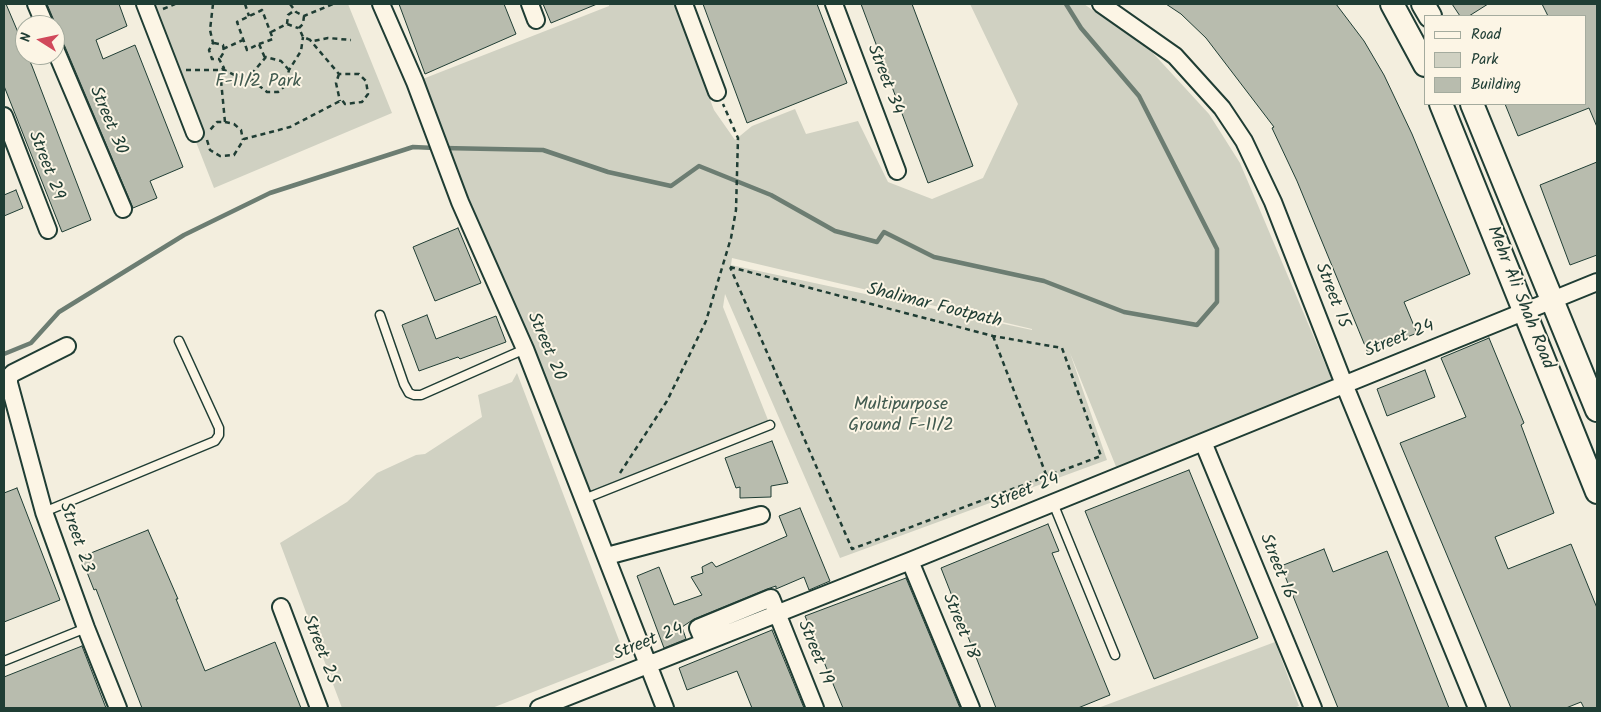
<!DOCTYPE html>
<html>
<head>
<meta charset="utf-8">
<style>
  body { margin:0 }
  #map { position:relative; width:1601px; height:712px; overflow:hidden; background:#f3eede; font-family:Kalam,sans-serif }
  canvas { display:block }
  .frame { position:absolute; inset:0; border:5px solid #1f3d34; pointer-events:none }
  .legend { position:absolute; left:1424px; top:15px; width:162px; height:90px; box-sizing:border-box; background:#fcf5e5; border:1px solid #a4ab9e; margin:0; padding:6px 9px; list-style:none; font-size:15px; color:#1f3d34 }
  .legend li { display:flex; align-items:center; gap:10px; height:25px }
  .legend b { width:25px; border:1px solid #a4ab9e }
  .north { position:absolute; left:15px; top:15px; width:50px; height:50px; box-sizing:border-box; background:#fcf5e5; border:1px solid #a4ab9e; border-radius:50%; rotate:280deg; font-size:14px; font-weight:700; line-height:20px; text-align:center; color:#1f3d34 }
  .north::after { content:''; display:block; margin:auto; width:18px; height:22px; background:#d1495b; clip-path:polygon(50% 0,100% 100%,50% 72%,0 100%) }
</style>
</head>
<body>
<div id="map">
<canvas width="1601" height="712"></canvas>
<div class="frame"></div>
<ul class="legend">
<li><b style="height:6px;background:#fcf5e5"></b>Road</li>
<li><b style="height:14px;background:#d0d1c2"></b>Park</li>
<li><b style="height:14px;background:#b8bcae"></b>Building</li>
</ul>
<div class="north">N</div>
</div>
<script>
const context = document.querySelector('canvas').getContext('2d');
context.lineJoin = 'round';
function fill(path, color) {
  context.fillStyle = color;
  context.fill(path, 'evenodd');
}
function poly(rows) {
  const path = new Path2D();
  for (const r of rows) {
    path.moveTo(r[0], r[1]);
    for (let i = 2; i < r.length; i += 2) path.lineTo(r[i], r[i + 1]);
  }
  return path;
}
function trace(path, color, width, dash) {
  context.strokeStyle = color;
  context.lineWidth = width;
  context.lineCap = dash ? 'butt' : 'round';
  context.setLineDash(dash || []);
  context.stroke(path);
}
function label(font, color, halo, rows, align = 'center') {
  context.font = font + ' Kalam,sans-serif';
  context.lineWidth = 4;
  context.setLineDash([]);
  context.textBaseline = 'middle';
  context.strokeStyle = halo;
  context.fillStyle = color;
  for (const [text, x, y, turn = 0] of rows) {
    context.save();
    context.translate(x, y);
    context.rotate((+turn || 0) * Math.PI / 180);
    context.textAlign = isNaN(turn) ? turn : align;
    if (halo) context.strokeText(text, 0, 0);
    context.fillText(text, 0, 0);
    context.restore();
  }
}
fill(poly([
  [142,4,348,4,392,113,214,188],
  [609,4,674,4,714,110,735,140,752,126,795,109,806,134,858,121,888,182,932,199,983,178,1018,104,970,4,1084,4,1152,52,1209,114,1240,163,1332,380,1117,469,1070,353,1107,460,840,558,725,294,723,307,770,425,584,499,415,82,609,6],
  [732,258,1032,329,1032,330,731,265],
  [517,373,625,656,492,708,342,708,280,543,347,502,377,473,416,455,425,454,482,417,478,395,512,382],
  [1275,642,1299,706,1293,708,1098,708]
]), '#d0d1c2');
trace(poly([
  [443,148,543,150,608,172,671,186,699,166,771,195,835,231,877,242,884,232,934,257,1044,281,1124,312,1197,325,1217,302,1217,249,1139,96,1081,28,1066,4],
  [4,354,31,343,59,312,184,235,270,193,413,147,435,148]
]), '#6c7d72', 4.5);
const building = poly([
  [4,4,6,4,20,37,25,55,27,55,32,66,91,220,62,232,4,86,4,4],
  [47,4,119,4,127,26,96,40,103,59,135,45,183,167,150,181,157,198,133,208,47,4],
  [399,4,504,4,516,34,425,74,399,4],
  [543,4,597,4,551,23,543,4],
  [703,4,817,4,847,83,747,123,703,4],
  [861,4,912,4,973,166,928,183,861,4],
  [1166,4,1336,4,1364,41,1384,75,1412,134,1470,274,1404,302,1417,333,1368,353,1297,181,1272,128,1274,127,1206,38,1181,14,1166,4],
  [1452,4,1488,4,1469,16,1460,16,1452,4],
  [1542,4,1597,4,1597,127,1589,108,1518,136,1505,104,1585,104,1585,16,1548,16,1542,4],
  [1597,162,1597,255,1570,265,1540,185,1597,162],
  [16,190,23,208,4,216,4,195,16,190],
  [458,228,481,283,435,301,413,247,458,228],
  [427,315,436,339,496,316,506,342,460,359,458,357,419,371,402,325,427,315],
  [1489,338,1524,423,1521,425,1554,513,1495,537,1508,569,1571,544,1597,608,1597,708,1584,708,1581,702,1566,708,1511,708,1400,443,1466,417,1441,358,1489,338],
  [1425,370,1435,397,1387,416,1377,389,1425,370],
  [772,441,788,483,771,486,771,497,740,498,740,487,736,488,725,458,772,441],
  [1189,470,1258,638,1154,679,1085,511,1189,470],
  [17,488,60,600,4,622,4,493,17,488],
  [800,508,830,581,809,590,804,577,776,589,776,586,767,589,694,619,682,627,686,639,664,648,637,576,659,567,674,605,702,595,691,577,703,573,702,567,712,562,716,567,787,536,779,516,800,508],
  [1048,524,1059,551,1052,553,1110,695,1078,708,996,708,941,568,1048,524],
  [148,530,178,599,176,599,205,671,275,642,301,708,142,708,96,589,94,590,81,557,148,530],
  [1324,549,1333,572,1387,551,1449,708,1338,708,1281,566,1324,549],
  [906,578,960,708,843,708,805,616,906,578],
  [772,630,804,708,752,708,737,671,687,690,679,668,772,630],
  [82,646,106,708,4,708,4,677,82,646]
]);
fill(building, '#b8bcae');
trace(building, '#1f3d34', 1);
const lane = poly([
  [380,315,404,384,409,393,414,395,421,395,525,349],
  [584,499,770,425],
  [1053,503,1115,655],
  [44,512,215,441,219,435,219,428,179,341],
  [4,661,86,628]
]);
const street = poly([
  [36,4,45,25],
  [145,4,195,133],
  [381,4,415,82,460,202,525,349,665,708],
  [530,4,536,20],
  [684,4,717,92],
  [834,4,897,171],
  [1101,4,1175,56,1222,108,1244,141,1273,202,1344,384,1477,708],
  [55,49,123,209],
  [4,116,48,230],
  [67,346,13,373,9,377,9,383,44,512,86,628,118,708],
  [1203,442,1313,708],
  [607,556,761,515],
  [910,561,971,708],
  [281,607,319,708],
  [704,642,698,628,771,598,815,708],
  [539,708,910,561,1597,282]
]);
const secondary = poly([
  [1392,4,1425,65],
  [1423,4,1430,16],
  [1441,104,1597,492],
  [1472,104,1597,410]
]);
trace(lane, '#1f3d34', 11);
trace(street, '#1f3d34', 20);
trace(secondary, '#1f3d34', 26);
trace(poly([
  [213,4,210,30,213,43,209,50,212,59,219,59,224,68,220,70],
  [245,4,249,16],
  [290,4,296,12,304,16,333,4],
  [163,9,175,4],
  [304,16,303,24,299,28,303,37,313,41,328,38,351,40],
  [287,24,288,15,295,10],
  [271,32,287,24,298,28],
  [214,43,223,45,224,52,219,60],
  [259,44,273,39,262,10,237,22,247,50,259,44,265,58],
  [223,49,243,40],
  [222,69,245,80,253,81],
  [186,70,220,70,225,122,217,122,210,130],
  [289,70,281,61,266,57,254,71,253,81,267,92,278,92,285,86,289,70,301,51,303,37],
  [339,74,336,83,340,101],
  [225,122,234,124,241,130,243,140],
  [207,140,210,150,220,156,234,155,244,139,290,127,342,100,345,104,362,102,368,94,366,81,359,74,339,74,310,40],
  [730,267,993,336,1062,348,1101,456,852,549,730,267],
  [993,336,1047,477],
  [620,473,667,401,706,321,731,238,736,210,738,138,723,104]
]), '#1f3d34', 2.5, [5, 4]);
trace(lane, '#fcf5e5', 8);
trace(street, '#fcf5e5', 16);
trace(secondary, '#fcf5e5', 22);
label('18px', '#1f3d34', '#fcf5e5', [
  ["Street 34",884,80,69],
  ["Street 30",107,121,67],
  ["Street 29",45,166,69],
  ["Street 15",1331,296,69],
  ["Mehr Ali Shah Road",1519,298,68],
  ["Shalimar Footpath",934,307,14],
  ["Street 24",1400,340,-22],
  ["Street 20",545,347,67],
  ["Street 24",1025,493,-22],
  ["Street 23",75,538,71],
  ["Street 16",1276,567,68],
  ["Street 18",959,627,68],
  ["Street 24",649,643,-22],
  ["Street 25",319,650,69],
  ["Street 19",814,653,68]
]);
label('18px', '#425b50', '#fcf5e5', [
  ["F-11/2 Park",258,83],
  ["Multipurpose",901,406],
  ["Ground F-11/2",901,427]
]);
</script>
</body>
</html>
